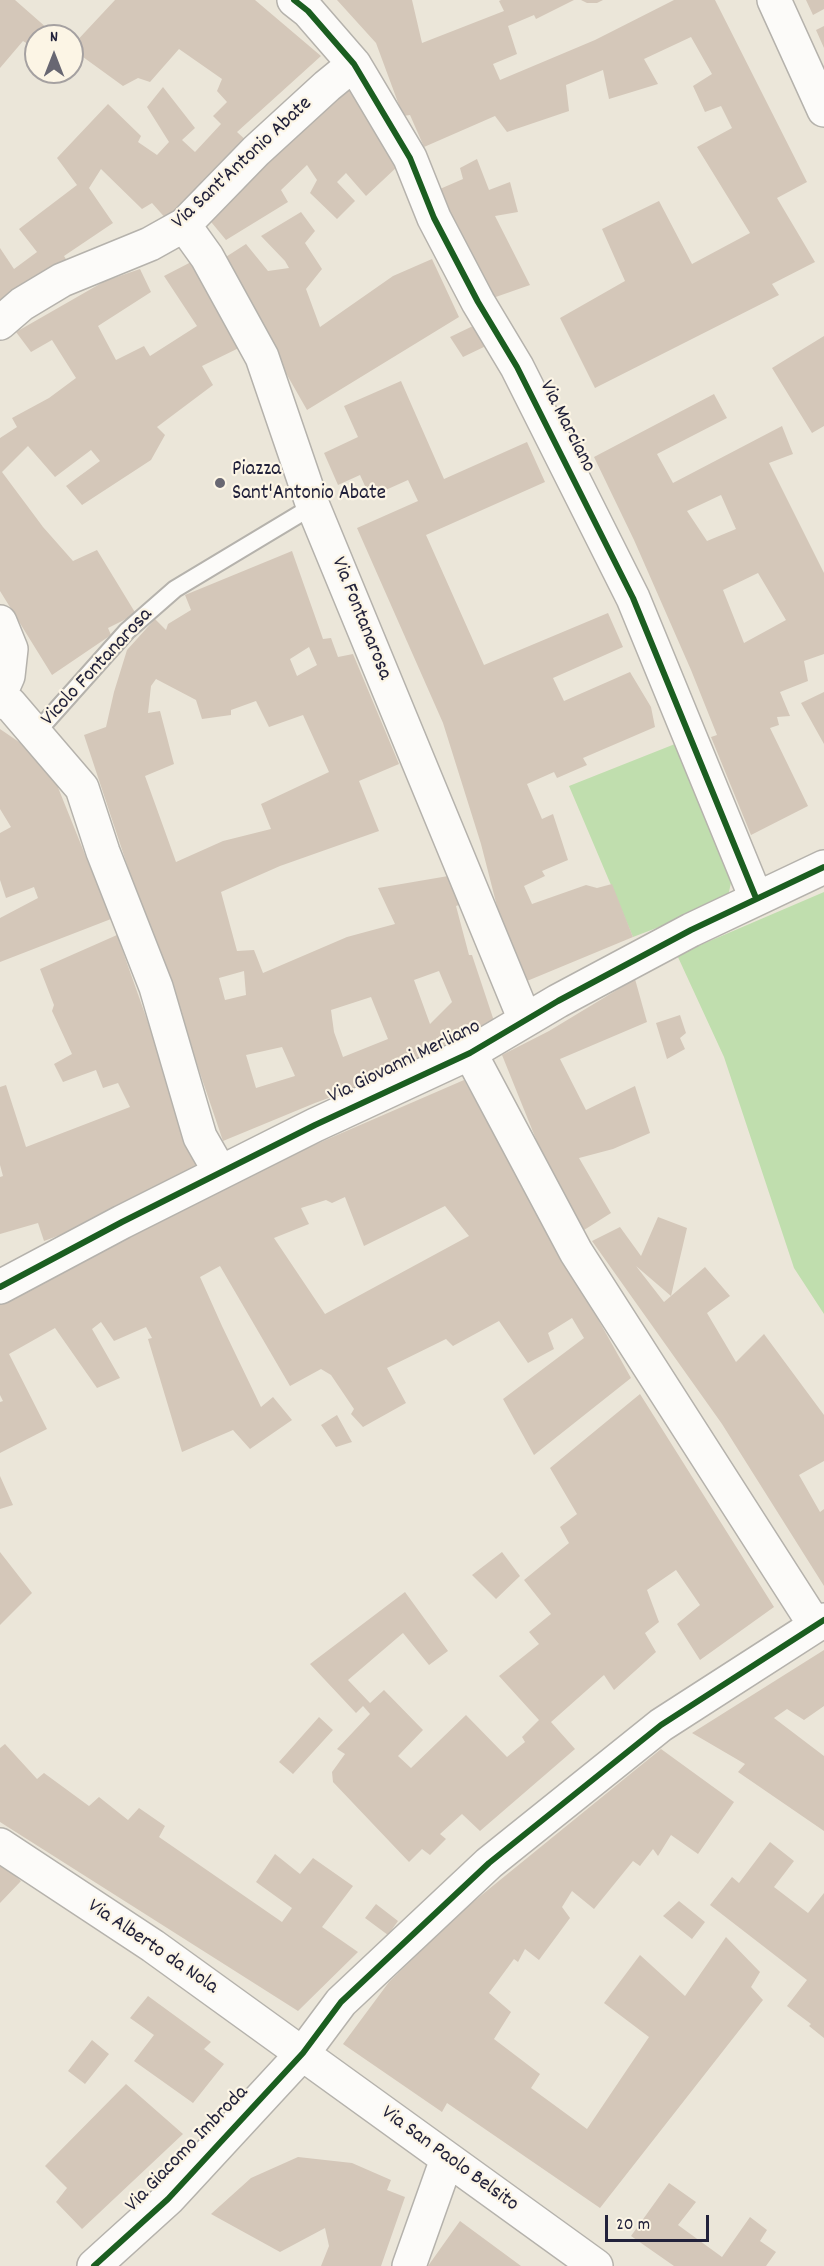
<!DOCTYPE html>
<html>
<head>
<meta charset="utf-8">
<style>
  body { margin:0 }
  #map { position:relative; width:824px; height:2266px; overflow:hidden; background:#ebe6d9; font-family:Dekko,sans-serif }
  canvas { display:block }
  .north { position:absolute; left:24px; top:24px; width:60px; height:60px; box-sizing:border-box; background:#fcf5e5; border:2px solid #a5a1a1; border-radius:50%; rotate:0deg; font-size:16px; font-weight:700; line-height:24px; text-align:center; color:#22223b }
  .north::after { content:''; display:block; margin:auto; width:21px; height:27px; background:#686772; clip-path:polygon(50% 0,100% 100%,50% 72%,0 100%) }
  .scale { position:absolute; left:605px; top:2215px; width:104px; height:27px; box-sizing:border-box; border:3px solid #22223b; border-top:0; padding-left:8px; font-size:18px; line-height:21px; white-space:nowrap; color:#22223b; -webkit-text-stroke:4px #fcf5e5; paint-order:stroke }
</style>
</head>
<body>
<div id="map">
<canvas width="824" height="2266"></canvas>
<div class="north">N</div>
<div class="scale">20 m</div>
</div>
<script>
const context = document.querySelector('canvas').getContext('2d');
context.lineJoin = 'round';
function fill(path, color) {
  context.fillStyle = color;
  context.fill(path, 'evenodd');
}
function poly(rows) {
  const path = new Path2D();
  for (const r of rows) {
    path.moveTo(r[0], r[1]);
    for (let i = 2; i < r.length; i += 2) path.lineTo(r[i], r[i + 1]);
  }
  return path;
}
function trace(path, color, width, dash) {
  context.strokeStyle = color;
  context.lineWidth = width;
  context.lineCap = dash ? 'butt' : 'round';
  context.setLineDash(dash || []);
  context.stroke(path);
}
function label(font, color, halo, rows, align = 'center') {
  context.font = font + ' Dekko,sans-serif';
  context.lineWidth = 4.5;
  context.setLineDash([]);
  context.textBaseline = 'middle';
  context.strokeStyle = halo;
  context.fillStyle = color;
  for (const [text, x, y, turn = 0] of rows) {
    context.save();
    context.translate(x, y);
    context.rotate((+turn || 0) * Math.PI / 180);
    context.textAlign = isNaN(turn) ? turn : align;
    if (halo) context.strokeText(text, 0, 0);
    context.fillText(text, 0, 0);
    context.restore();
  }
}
fill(poly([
  [680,742,734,869,727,901,633,937,569,786],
  [824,892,824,1314,794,1268,724,1057,677,955]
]), '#c0deae');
fill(poly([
  [0,0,15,0,56,36,36,36,36,49,23,41,0,68],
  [115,0,255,0,321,56,237,132,250,144,168,221,152,203,142,209,101,169,89,188,113,223,64,256,71,267,0,308,0,248,14,269,37,252,19,229,77,185,57,158,108,104,141,136,138,142,157,155,169,142,147,107,163,87,195,128,182,140,195,152,221,124,213,116,227,102,217,91,222,79,179,49,150,82,138,78,123,86,72,49,72,46],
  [337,0,412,0,422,43,504,11,499,1,501,0,574,0,536,19,534,15,508,26,517,54,493,64,500,80,595,40,674,0,715,0,807,182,777,198,815,262,772,284,779,295,595,388,560,318,625,281,602,229,659,201,692,264,750,233,697,147,732,128,721,106,705,112,693,86,712,74,691,37,644,59,658,84,609,99,603,70,566,85,569,111,507,132,495,116,424,147,410,115,403,116,376,43],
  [581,0,603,0,597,3,587,3],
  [806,0,824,0,824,9,813,15],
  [824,26,824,48,816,30],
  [350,84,398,166,366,196,346,173,337,182,355,201,337,219,310,193,317,180,307,165,281,190,288,202,226,240,207,217],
  [477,159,489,190,510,182,518,212,495,216,530,285,490,299,433,192,463,179,460,168],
  [301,212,315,231,305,243,322,269,306,289,320,327,393,276,432,259,459,317,307,410,234,282,218,262,246,244,268,271,289,268,285,261,261,236],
  [195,260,247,344,202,366,213,385,157,427,165,435,151,460,82,505,66,486,100,461,91,450,55,477,28,446,2,472,43,527,73,561,97,550,136,614,108,628,111,635,52,675,0,591,0,438,17,427,12,418,49,398,76,378,52,340,31,352,16,332,105,281,140,269,151,292,98,326,116,360,144,346,150,356,197,326,164,276],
  [475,325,488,345,463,357,450,337],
  [824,336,824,426,812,433,772,368],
  [401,381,444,479,527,442,545,482,426,535,484,665,608,613,623,647,553,678,564,701,630,672,651,707,655,727,583,758,587,765,557,778,554,772,527,784,542,819,553,814,568,860,542,871,545,876,524,886,532,904,586,885,597,888,612,884,633,937,527,981,500,918,481,844,443,723,357,528,418,501,408,480,370,497,360,475,338,485,324,453,358,437,344,406],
  [714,394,727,418,657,454,673,483,782,426,793,454,769,463,824,573,824,654,804,661,808,681,780,692,790,716,777,717,779,725,770,728,808,806,751,835,711,737,717,735,691,670,634,540,594,457],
  [721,495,736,529,707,541,687,511],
  [758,573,786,620,744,643,723,590],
  [292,551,323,639,331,638,338,657,353,654,399,764,359,781,379,831,280,866,221,892,237,951,254,950,263,973,347,937,395,924,378,888,460,874,467,902,456,906,469,955,472,955,495,1024,421,1064,315,1103,223,1141,163,964,143,913,84,735,106,727,114,692,127,650,155,619,166,630,168,624,191,610,185,595],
  [309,647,317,665,297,676,290,659],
  [156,679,196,700,202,719,231,715,231,710,256,701,269,727,303,715,329,772,261,804,271,829,223,841,176,862,145,776,174,764,160,711,148,713,151,686],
  [244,971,246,995,225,1000,219,978],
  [439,971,452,1002,430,1024,414,980],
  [371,997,388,1039,343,1057,334,1032,331,1010],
  [282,1047,295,1076,256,1088,246,1055],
  [824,692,824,744,801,703],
  [0,729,19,742,55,780,111,919,0,962,0,918,38,898,34,887,6,898,0,880,0,833,11,827,0,809],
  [117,935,200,1169,74,1230,44,1241,38,1223,0,1234,0,1177,3,1176,0,1165,0,1087,6,1085,26,1147,130,1107,118,1083,103,1088,96,1070,63,1082,54,1064,72,1054,52,1011,54,1005,40,969],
  [635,979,647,1022,560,1059,586,1110,635,1086,650,1133,613,1149,579,1158,611,1213,584,1230,546,1164,502,1055,549,1031],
  [680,1015,686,1033,680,1038,685,1049,667,1059,656,1023],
  [464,1080,631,1378,534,1455,503,1399,584,1338,572,1318,548,1333,554,1349,528,1363,499,1321,453,1346,446,1339,387,1368,406,1403,363,1427,351,1414,354,1409,331,1375,321,1369,290,1386,220,1266,200,1277,222,1326,261,1407,273,1397,292,1420,250,1449,233,1430,182,1452,148,1339,152,1338,146,1327,114,1341,101,1322,92,1329,120,1378,97,1388,55,1328,9,1354,47,1429,0,1453,0,1402,3,1401,0,1395,0,1303,231,1181],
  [345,1197,364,1246,445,1206,469,1236,325,1314,274,1238,309,1224,301,1208,326,1200,332,1203],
  [658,1217,687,1228,671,1296,705,1267,730,1296,707,1313,736,1362,764,1334,824,1415,824,1461,799,1475,820,1512,824,1509,824,1586,722,1424,592,1241,620,1227,641,1256],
  [636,1266,671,1296,664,1302],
  [640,1394,774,1607,700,1660,677,1624,700,1605,676,1570,647,1590,659,1622,645,1633,656,1652,614,1690,604,1675,551,1722,575,1749,480,1831,462,1814,440,1834,446,1839,430,1855,422,1849,409,1862,333,1782,332,1772,345,1754,337,1749,370,1714,363,1706,356,1713,310,1664,405,1592,448,1651,429,1665,403,1633,348,1680,370,1703,384,1690,423,1730,398,1756,411,1768,466,1715,507,1757,525,1742,522,1737,539,1720,499,1676,539,1644,529,1632,551,1614,524,1580,569,1543,560,1527,577,1514,550,1468],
  [337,1415,352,1442,336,1447,321,1425],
  [0,1476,13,1505,0,1509],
  [0,1552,32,1593,0,1625],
  [502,1552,520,1576,496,1599,472,1575],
  [824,1650,824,1706,804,1720,787,1709,774,1718,824,1756,824,1831,738,1772,745,1764,692,1733],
  [319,1717,333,1730,293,1774,279,1762],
  [5,1744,37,1779,44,1773,89,1806,99,1797,128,1820,139,1808,165,1826,159,1837,282,1922,292,1908,256,1882,275,1854,300,1874,313,1858,353,1886,322,1927,358,1952,298,2011,0,1822,0,1748],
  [661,1749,734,1802,698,1854,671,1835,658,1856,653,1849,640,1866,633,1861,594,1909,572,1891,562,1907,570,1918,539,1960,525,1949,518,1962,514,1959,489,1993,511,2012,494,2039,540,2074,531,2088,587,2129,649,2037,604,2003,640,1955,685,1996,726,1937,760,1972,751,1987,763,2000,600,2208,447,2103,442,2112,343,2044,389,1982,462,1911],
  [770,1842,794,1861,774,1887,808,1913,824,1893,824,2038,809,2026,811,2024,787,2006,807,1980,710,1905,732,1877,739,1883],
  [0,1862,21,1881,0,1903],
  [679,1901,705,1922,692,1939,663,1916],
  [376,1904,398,1921,388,1935,365,1918],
  [148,1996,211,2042,204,2049,224,2064,193,2103,134,2061,154,2035,130,2018],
  [92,2040,109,2054,85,2084,68,2071],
  [126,2084,183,2134,82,2229,56,2202,67,2188,45,2166],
  [298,2157,352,2163,391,2180,387,2190,405,2197,381,2266,321,2266,329,2246,325,2228,280,2252,211,2214,251,2178],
  [669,2183,696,2202,678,2225,722,2257,750,2217,767,2230,760,2241,776,2252,766,2266,674,2266,631,2236],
  [460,2221,521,2266,428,2266]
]), '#d4c7b9');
const service = poly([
  [35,734,127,631,175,589,313,506]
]);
const minor = poly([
  [294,0,308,11,354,64,410,158,434,218,478,302,517,367,633,598,756,898],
  [774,0,824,110],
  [184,225,207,257,262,357,313,506,525,1020],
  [0,323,22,304,62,280,150,244,184,225,256,151,327,86,354,64],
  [0,622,11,649,8,676,0,694],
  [0,702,10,704,82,788,103,852,156,987,200,1137,220,1172],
  [470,1053,576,1252,815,1625],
  [0,1287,122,1222,315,1125,470,1053,558,1001,691,930,824,867],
  [0,1845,153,1946,596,2266],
  [94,2266,168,2199,303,2053,341,2002,489,1863,661,1725,824,1620],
  [409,2266,447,2159]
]);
trace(service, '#b5b2ac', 20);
trace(minor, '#b5b2ac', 36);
trace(service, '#fcfbf9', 16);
trace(minor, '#fcfbf9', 33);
trace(poly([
  [294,0,308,11,354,64,410,158,434,218,478,302,517,367,633,598,756,898],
  [0,1287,122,1222,315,1125,470,1053,558,1001,691,930,824,867],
  [94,2266,168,2199,303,2053,341,2002,489,1863,661,1725,824,1620]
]), '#1b5e20', 6);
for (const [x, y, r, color] of [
  [220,483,6,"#686772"]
]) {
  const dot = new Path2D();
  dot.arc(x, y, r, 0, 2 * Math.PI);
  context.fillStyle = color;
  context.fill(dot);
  trace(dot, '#fcf5e5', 2);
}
label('21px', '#22223b', '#fcf5e5', [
  ["Via Sant'Antonio Abate",243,164,-43],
  ["Via Marciano",566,427,63],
  ["Via Fontanarosa",360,619,68],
  ["Vicolo Fontanarosa",98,668,-47],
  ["Via Giovanni Merliano",405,1063,-26],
  ["Via Alberto da Nola",152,1948,34],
  ["Via Giacomo Imbroda",188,2150,-46],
  ["Via San Paolo Belsito",449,2160,36]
]);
label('21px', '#22223b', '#fcf5e5', [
  ["Piazza",232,471],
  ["Sant'Antonio Abate",232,495]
], 'left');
</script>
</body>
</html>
